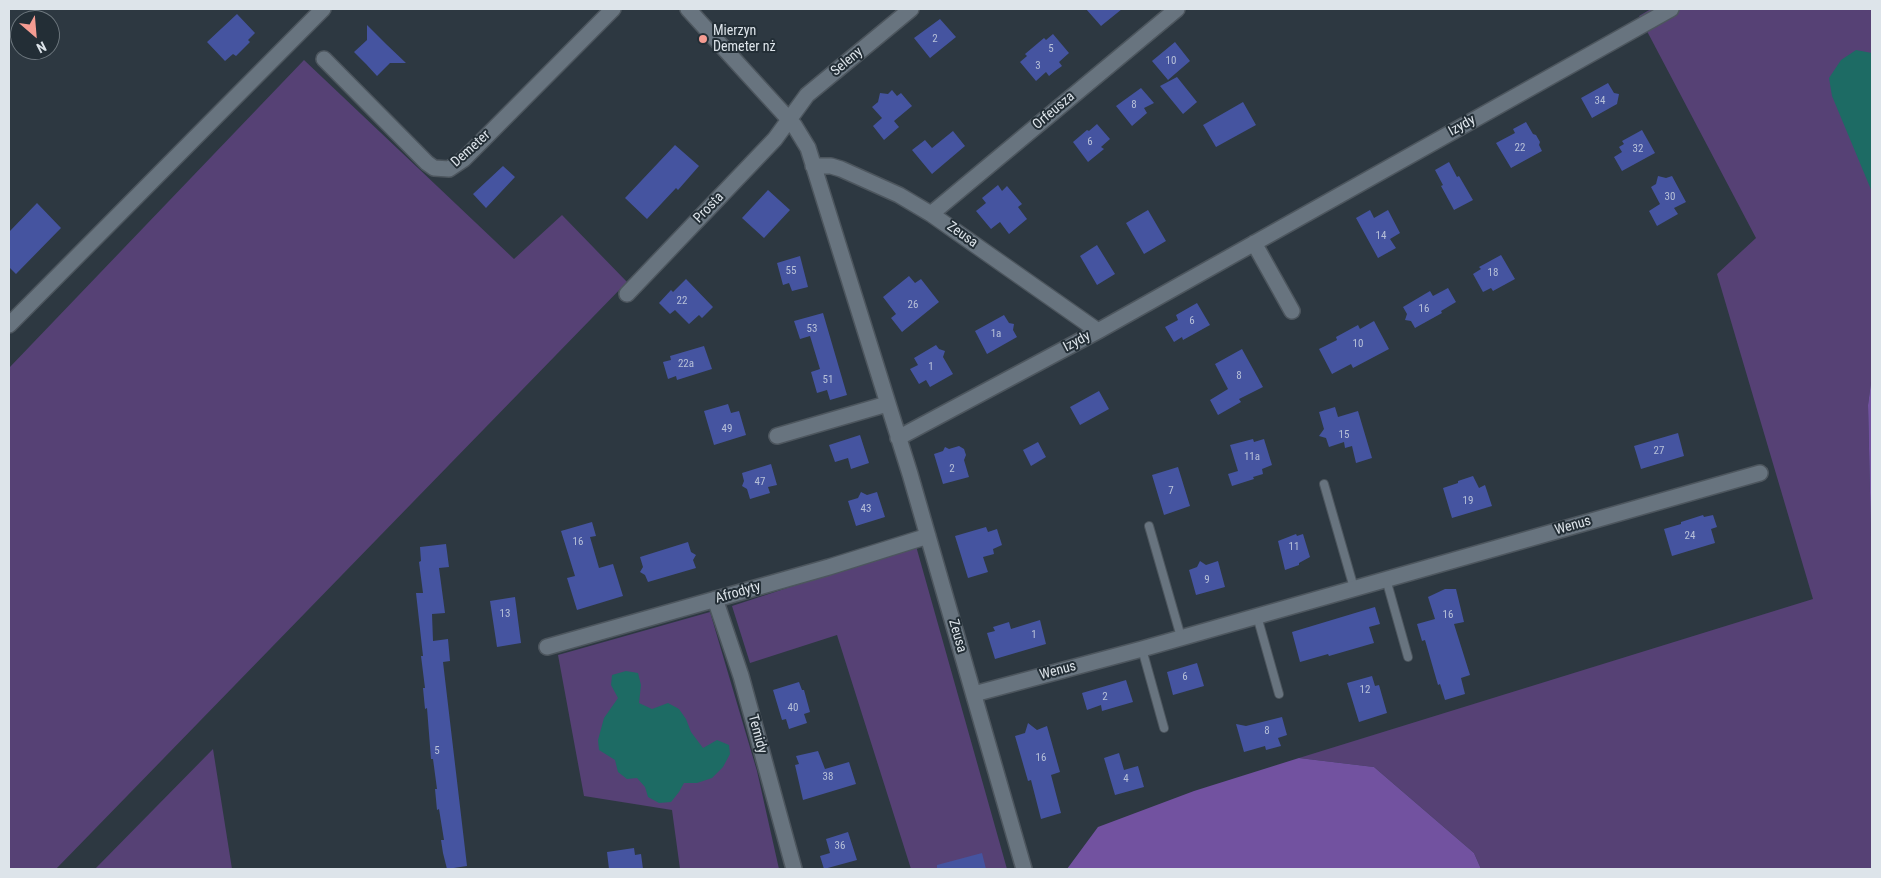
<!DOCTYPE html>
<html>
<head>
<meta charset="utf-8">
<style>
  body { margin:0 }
  #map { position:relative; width:1881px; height:878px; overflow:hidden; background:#2d3841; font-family:"Roboto Condensed",sans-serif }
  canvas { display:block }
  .frame { position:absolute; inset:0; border:10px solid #dde4ea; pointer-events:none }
  .north { position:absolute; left:10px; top:10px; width:50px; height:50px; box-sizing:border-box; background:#232e36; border:1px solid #6d777e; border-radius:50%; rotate:153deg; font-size:14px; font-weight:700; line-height:20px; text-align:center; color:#dde4ea }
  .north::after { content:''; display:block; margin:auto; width:18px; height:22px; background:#f59c92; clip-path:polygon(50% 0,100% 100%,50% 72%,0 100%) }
</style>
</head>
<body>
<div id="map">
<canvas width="1881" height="878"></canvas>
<div class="frame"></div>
<div class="north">N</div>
</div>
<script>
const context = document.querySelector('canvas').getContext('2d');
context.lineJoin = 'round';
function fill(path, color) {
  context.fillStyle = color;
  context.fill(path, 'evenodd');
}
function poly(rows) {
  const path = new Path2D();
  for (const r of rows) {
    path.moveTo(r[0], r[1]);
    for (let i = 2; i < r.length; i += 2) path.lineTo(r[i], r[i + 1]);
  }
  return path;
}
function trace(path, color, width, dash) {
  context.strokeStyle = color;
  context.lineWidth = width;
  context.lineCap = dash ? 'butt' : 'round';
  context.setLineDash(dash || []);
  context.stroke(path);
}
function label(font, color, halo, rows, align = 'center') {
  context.font = font + ' "Roboto Condensed",sans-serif';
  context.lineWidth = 4;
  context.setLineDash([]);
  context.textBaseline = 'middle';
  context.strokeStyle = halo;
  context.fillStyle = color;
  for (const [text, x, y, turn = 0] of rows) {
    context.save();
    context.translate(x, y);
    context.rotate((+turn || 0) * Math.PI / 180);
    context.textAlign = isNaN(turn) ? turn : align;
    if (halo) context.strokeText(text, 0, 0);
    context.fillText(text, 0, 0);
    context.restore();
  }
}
fill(poly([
  [1651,9,1872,9,1872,375,1868,405,1871,536,1872,537,1872,869,1481,869,1474,853,1374,767,1299,758,1813,599,1717,274,1756,238,1639,16],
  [304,60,514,259,562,215,627,282,56,869,9,869,9,368],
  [916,546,1007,869,911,869,837,635,750,663,732,606],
  [710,612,757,771,779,869,680,869,672,810,584,796,558,655],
  [213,749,232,869,95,869]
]), '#564175');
fill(poly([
  [1872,375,1872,537,1871,536,1868,405],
  [1299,758,1374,767,1474,853,1481,869,1067,869,1098,827,1194,791]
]), '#7252a0');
fill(poly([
  [1856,50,1872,53,1872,192,1832,96,1829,78,1841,60],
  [626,671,638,673,641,685,639,703,652,709,668,703,679,709,686,719,691,732,703,748,717,740,729,745,730,754,723,767,712,778,697,783,684,783,679,792,671,802,659,803,648,797,645,787,637,778,627,779,618,772,615,760,599,750,598,740,604,718,618,698,611,685,612,675]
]), '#1d6b64');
fill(poly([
  [1086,9,1122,9,1101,26],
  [237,14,255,33,248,40,250,42,236,56,233,54,225,61,207,42],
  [940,19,956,37,930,58,914,38],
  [367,25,386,44,406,63,390,63,377,76,366,64,354,52,367,40],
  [1053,34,1069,53,1059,62,1062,66,1055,71,1049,76,1046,72,1036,81,1020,62,1027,56,1025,54,1044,38,1046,40],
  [1175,42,1190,61,1168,80,1152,61],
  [1177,77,1197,102,1183,114,1160,86],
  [1608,83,1614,93,1619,94,1617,104,1592,118,1581,98],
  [1141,88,1154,103,1144,108,1147,113,1132,126,1116,106],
  [892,90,897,96,901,93,912,106,894,121,899,127,884,140,873,126,882,118,872,107,878,102,880,93,888,94],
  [1243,102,1256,125,1216,147,1203,125],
  [1526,122,1533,134,1536,135,1540,142,1539,145,1542,151,1511,168,1496,143,1515,133,1513,129],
  [1097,124,1110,139,1101,147,1104,149,1088,162,1073,142,1087,130,1089,131],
  [1642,130,1655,153,1622,171,1614,157,1622,152,1619,147,1624,144,1622,141],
  [953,131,965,146,932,174,912,150,925,140,932,148],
  [675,145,699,166,678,190,676,188,647,219,625,198],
  [1449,162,1457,177,1459,176,1473,200,1454,210,1441,186,1443,185,1435,170],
  [503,166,515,177,486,208,473,194],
  [1658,176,1666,178,1672,176,1686,202,1674,208,1678,214,1657,226,1649,211,1660,204,1651,187,1656,184],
  [998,185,1002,191,1007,186,1022,204,1018,207,1027,219,1009,234,1000,222,991,229,976,211,986,203,982,198],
  [768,190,790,210,764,238,742,218],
  [37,203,61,228,16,274,9,267,9,232],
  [1148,210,1166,241,1144,254,1126,223],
  [1370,210,1374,218,1388,210,1400,233,1390,239,1396,248,1378,258,1356,218],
  [1097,245,1115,274,1097,285,1080,256],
  [1501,255,1515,279,1493,291,1491,288,1483,292,1473,274,1481,269,1479,267],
  [800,256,808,287,792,291,789,283,783,285,777,263],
  [909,276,915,283,921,279,939,302,902,332,891,318,896,314,883,297],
  [686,279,713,307,702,318,699,315,689,324,675,310,670,314,659,303,671,290,673,292],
  [1448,288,1456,302,1441,311,1442,313,1415,328,1411,321,1405,320,1407,314,1403,307,1430,291,1433,296],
  [1197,303,1210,325,1183,340,1182,337,1174,342,1165,327,1178,320,1176,315],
  [823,313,847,395,830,400,827,390,817,393,811,372,820,369,810,336,800,339,794,321],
  [1004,315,1009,323,1014,324,1013,330,1017,337,987,354,975,331],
  [1374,321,1389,349,1353,368,1351,364,1332,374,1319,349,1337,340,1336,337,1358,325,1360,329],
  [936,345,939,349,945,351,943,357,953,374,930,387,926,380,919,384,910,369,918,365,914,358],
  [704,346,712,369,677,380,676,376,668,379,663,362,671,360,670,356],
  [1242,349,1263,387,1239,399,1241,402,1218,415,1210,400,1228,389,1215,364],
  [1099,391,1109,409,1080,425,1070,407],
  [728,404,731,413,739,411,746,435,714,445,704,411],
  [1335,407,1338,417,1358,411,1372,458,1356,463,1352,446,1345,448,1344,442,1329,447,1326,438,1319,436,1324,429,1319,412],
  [1678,433,1684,456,1641,469,1634,446],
  [860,435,869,463,851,469,848,458,835,462,829,445],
  [1253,439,1254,442,1264,439,1272,465,1262,469,1263,474,1253,477,1254,479,1232,486,1228,474,1238,471,1230,445],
  [1038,442,1046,457,1031,466,1023,450],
  [959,446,964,449,966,455,964,460,969,477,943,484,934,454,943,451,945,447,949,449],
  [771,464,777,485,768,487,770,493,750,499,747,489,742,486,744,481,742,473],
  [1178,467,1190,506,1164,515,1152,475],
  [1473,476,1479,488,1485,485,1492,506,1452,518,1443,488,1458,483,1458,481],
  [861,492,867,495,877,492,885,517,856,526,848,501,858,498],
  [1703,515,1704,517,1713,515,1717,527,1711,529,1715,543,1672,556,1664,529,1681,524,1681,522],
  [592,522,596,536,590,537,599,568,613,564,623,596,577,610,567,578,575,576,561,531],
  [986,527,988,532,997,529,1002,545,993,549,994,554,983,557,988,572,968,578,955,536],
  [1296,534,1297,536,1303,534,1310,557,1299,563,1299,565,1285,570,1278,541],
  [688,542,691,552,696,555,693,560,696,568,648,582,645,575,640,572,643,567,640,557],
  [446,544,449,567,439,568,445,613,432,614,433,641,448,639,450,661,443,662,467,866,447,869,443,853,441,840,444,840,439,809,437,810,435,789,437,789,433,759,431,759,427,708,425,709,423,688,425,688,421,656,423,656,416,593,423,593,419,562,421,561,420,547],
  [1200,561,1206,565,1218,561,1225,587,1196,595,1189,570,1197,567],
  [1445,589,1456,589,1464,622,1454,624,1470,675,1461,678,1465,694,1445,700,1440,684,1438,685,1425,640,1422,641,1417,624,1435,619,1428,597],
  [515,597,521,643,497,647,490,601],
  [1375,607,1380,624,1369,627,1374,643,1329,656,1328,654,1300,662,1292,632],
  [1040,620,1046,644,995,659,987,633,995,631,993,627,1009,622,1011,629],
  [1197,663,1204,686,1173,695,1167,672],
  [1372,676,1375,686,1379,685,1387,713,1359,722,1347,683],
  [1126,680,1133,702,1102,711,1101,705,1087,710,1082,693],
  [799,682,802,690,804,690,810,712,804,714,807,723,789,729,786,719,782,720,773,690],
  [1282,717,1287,735,1278,738,1281,746,1266,750,1265,746,1244,752,1236,724,1246,726],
  [1028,723,1037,730,1047,726,1060,772,1051,775,1061,813,1041,819,1031,780,1028,781,1015,736,1025,733],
  [818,751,825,769,849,762,856,784,803,800,795,765,799,764,796,756],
  [1119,753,1124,770,1138,766,1144,787,1115,795,1104,758],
  [848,832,857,860,824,869,820,856,830,853,826,839],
  [634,848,635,855,641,854,643,869,609,869,607,852],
  [982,853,986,869,937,869,937,865]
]), '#4554a0');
const lane = poly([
  [1324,484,1354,588],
  [1149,526,1181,637],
  [1386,579,1408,657],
  [1257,616,1279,694],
  [1142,649,1164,728]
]);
const street = poly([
  [688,9,794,125,808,148,910,474,1024,869],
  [324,59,427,163,434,168,449,169,464,159,613,9],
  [813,166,831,166,841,169,899,195,931,214,1098,331],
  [931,214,1177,9],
  [1254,243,1292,311],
  [627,294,775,139,807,95,911,9],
  [9,325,323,9],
  [777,436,887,404],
  [898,438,1098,331,1671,9],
  [715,599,741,676,794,869],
  [547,647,829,567,928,536],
  [974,694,1142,649,1760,473]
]);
trace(lane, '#4d565e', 10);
trace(street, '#4d565e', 18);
trace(lane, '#68747f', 8);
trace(street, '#68747f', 15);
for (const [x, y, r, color] of [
  [703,39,5,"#f59c92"]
]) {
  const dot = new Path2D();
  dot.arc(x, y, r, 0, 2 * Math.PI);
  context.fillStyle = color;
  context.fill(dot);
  trace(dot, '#232e36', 2);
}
label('11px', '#b7c0d8', null, [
  ["2",935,39],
  ["5",1051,49],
  ["10",1171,61],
  ["3",1038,66],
  ["34",1600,101],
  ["8",1134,105],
  ["6",1090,142],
  ["22",1520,148],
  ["32",1638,149],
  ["30",1670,197],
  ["14",1381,236],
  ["55",791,271],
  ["18",1493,273],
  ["22",682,301],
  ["26",913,305],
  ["16",1424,309],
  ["6",1192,321],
  ["53",812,329],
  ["1a",996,334],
  ["10",1358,344],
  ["22a",686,364],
  ["1",931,367],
  ["8",1239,376],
  ["51",828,380],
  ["49",727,429],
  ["15",1344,435],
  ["27",1659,451],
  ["11a",1252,457],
  ["2",952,469],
  ["47",760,482],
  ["7",1171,491],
  ["19",1468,501],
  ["43",866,509],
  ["24",1690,536],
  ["16",578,542],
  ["11",1294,547],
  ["9",1207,580],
  ["13",505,614],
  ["16",1448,615],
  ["1",1034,635],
  ["6",1185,677],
  ["12",1365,690],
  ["2",1105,697],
  ["40",793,708],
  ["8",1267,731],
  ["5",437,751],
  ["16",1041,758],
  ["38",828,777],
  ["4",1126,779],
  ["36",840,846]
]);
label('14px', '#dde4ea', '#232e36', [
  ["Mierzyn",713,31],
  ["Demeter nż",713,47]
], 'left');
label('14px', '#dde4ea', '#232e36', [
  ["Seleny",847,62,-40],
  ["Orfeusza",1054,111,-40],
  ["Izydy",1462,126,-29],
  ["Demeter",471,149,-42],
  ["Prosta",709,208,-46],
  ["Zeusa",962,235,35],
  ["Izydy",1077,342,-28],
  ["Wenus",1573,526,-16],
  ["Afrodyty",738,593,-16],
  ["Zeusa",957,636,74],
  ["Wenus",1058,671,-15],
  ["Temidy",757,734,75]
]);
</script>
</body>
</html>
